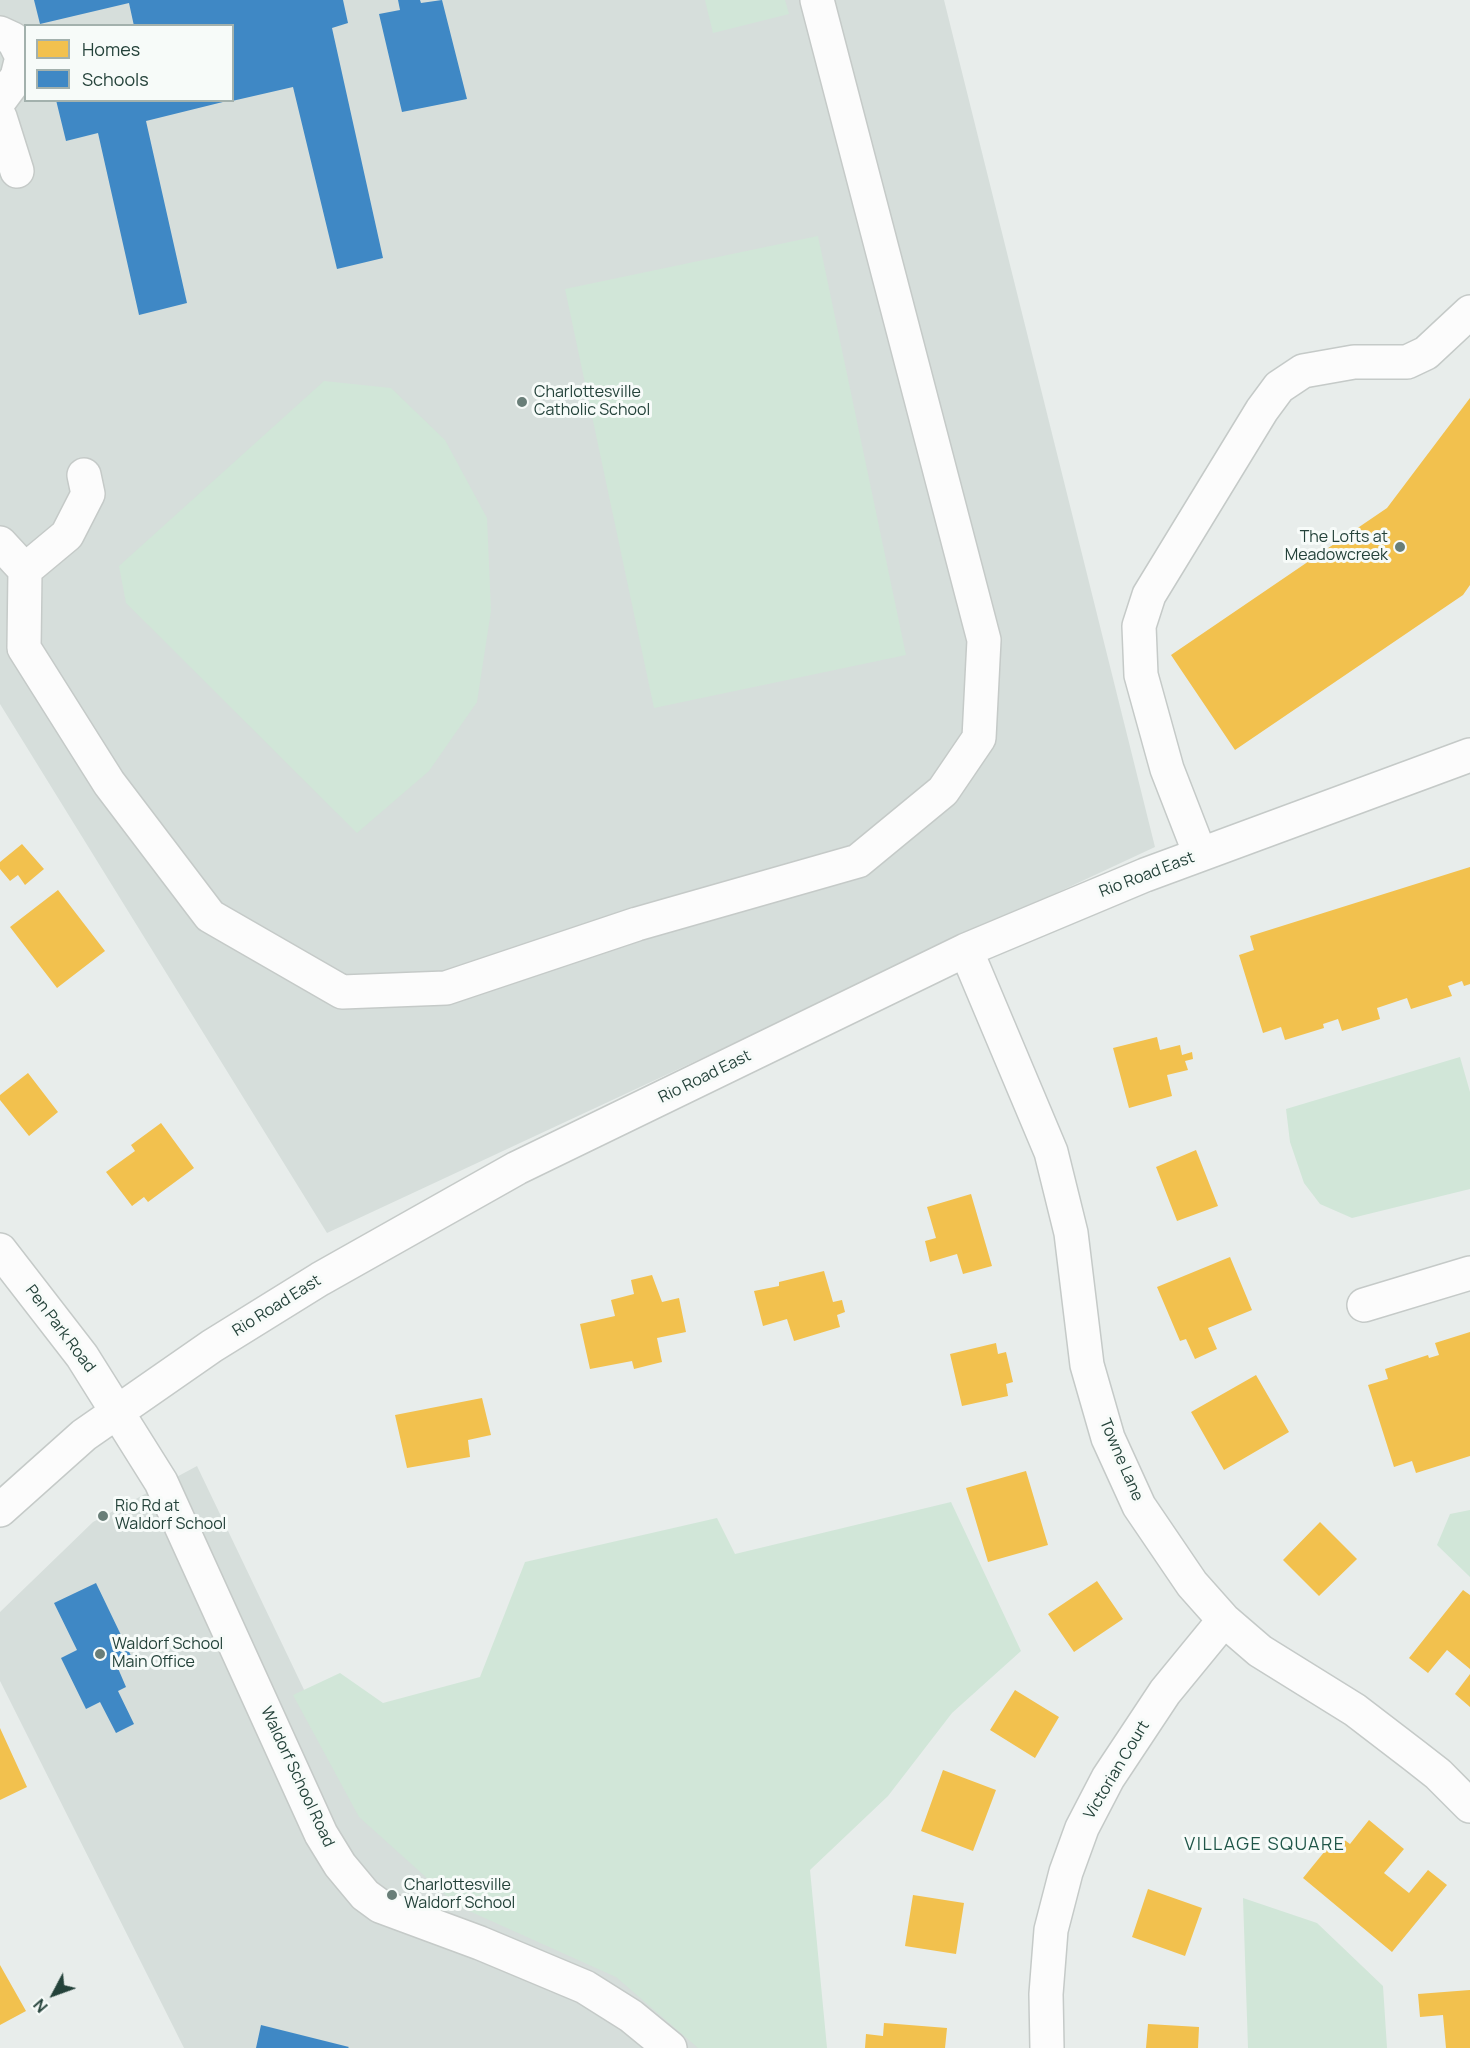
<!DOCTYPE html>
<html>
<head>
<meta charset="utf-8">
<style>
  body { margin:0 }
  #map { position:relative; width:1470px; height:2048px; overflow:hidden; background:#e8edeb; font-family:Manrope,sans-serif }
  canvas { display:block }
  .legend { position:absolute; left:24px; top:24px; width:210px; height:78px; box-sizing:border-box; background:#f7fbf9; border:2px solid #a3b1ad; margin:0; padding:8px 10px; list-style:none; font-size:18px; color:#24423a }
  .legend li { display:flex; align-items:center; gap:12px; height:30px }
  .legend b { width:30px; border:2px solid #a3b1ad }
  .north { position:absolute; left:24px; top:1964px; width:60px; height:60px; -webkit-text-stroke:4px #f7fbf9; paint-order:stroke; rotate:229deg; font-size:16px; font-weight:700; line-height:24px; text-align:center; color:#24423a }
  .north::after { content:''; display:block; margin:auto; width:21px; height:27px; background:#24423a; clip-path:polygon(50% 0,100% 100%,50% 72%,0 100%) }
</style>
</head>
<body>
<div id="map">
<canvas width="1470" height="2048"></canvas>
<ul class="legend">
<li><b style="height:16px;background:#f2c14e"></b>Homes</li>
<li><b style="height:16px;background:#3f88c5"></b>Schools</li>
</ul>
<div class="north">N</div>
</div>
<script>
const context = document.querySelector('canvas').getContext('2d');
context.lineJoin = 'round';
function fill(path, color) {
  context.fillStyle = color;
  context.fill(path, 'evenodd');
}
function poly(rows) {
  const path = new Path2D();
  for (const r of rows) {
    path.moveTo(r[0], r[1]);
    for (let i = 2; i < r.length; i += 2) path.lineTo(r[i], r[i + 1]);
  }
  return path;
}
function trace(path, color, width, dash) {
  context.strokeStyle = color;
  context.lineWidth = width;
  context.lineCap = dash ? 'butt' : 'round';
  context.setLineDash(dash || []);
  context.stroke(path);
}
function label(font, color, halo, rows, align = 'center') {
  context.font = font + ' Manrope,sans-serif';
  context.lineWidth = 6;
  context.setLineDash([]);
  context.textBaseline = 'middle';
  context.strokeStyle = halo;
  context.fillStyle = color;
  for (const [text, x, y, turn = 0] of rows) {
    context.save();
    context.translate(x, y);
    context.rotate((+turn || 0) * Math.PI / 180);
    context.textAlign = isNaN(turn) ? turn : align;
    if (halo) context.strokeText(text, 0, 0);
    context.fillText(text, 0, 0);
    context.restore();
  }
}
fill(poly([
  [0,0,944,0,1155,847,327,1233,0,704],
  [26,26,232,26,232,100,26,100],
  [197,1466,329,1742,778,2048,184,2048,0,1681,0,1612,93,1522]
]), '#d6dedb');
fill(poly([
  [705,0,785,0,789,14,713,33],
  [818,236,906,655,654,708,565,289],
  [324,381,391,388,445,440,487,518,491,611,477,702,429,771,357,833,126,603,119,566],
  [1460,1057,1470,1092,1470,1189,1352,1218,1320,1204,1304,1183,1290,1142,1286,1109],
  [951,1502,1021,1651,952,1713,888,1796,810,1870,827,2048,698,2048,616,1977,458,1906,359,1817,293,1695,340,1673,383,1703,480,1677,525,1562,717,1518,735,1554],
  [1470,1510,1470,1577,1437,1545,1450,1514],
  [1243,1898,1317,1923,1383,1986,1387,2048,1248,2048]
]), '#d1e6d8');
fill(poly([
  [1470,398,1470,585,1463,595,1235,750,1171,655,1387,508],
  [22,844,44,869,25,885,18,875,10,881,0,869,0,862],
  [1470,867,1470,984,1464,986,1462,981,1448,986,1452,996,1411,1009,1407,998,1377,1008,1380,1019,1342,1031,1338,1019,1323,1024,1324,1028,1285,1040,1281,1027,1263,1033,1239,955,1254,950,1250,936],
  [58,890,105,951,57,988,10,927],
  [1157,1037,1160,1050,1180,1045,1182,1055,1192,1052,1193,1059,1185,1061,1188,1070,1167,1075,1172,1096,1129,1108,1113,1048],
  [28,1073,58,1112,29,1136,0,1100,0,1095],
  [161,1123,194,1168,148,1202,144,1197,132,1206,106,1172,135,1151,131,1145],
  [1196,1150,1218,1206,1177,1221,1156,1167],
  [971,1194,992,1266,963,1274,957,1254,930,1262,925,1241,936,1238,927,1207],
  [1230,1257,1252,1310,1208,1328,1217,1349,1195,1359,1186,1339,1180,1341,1157,1287],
  [824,1271,833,1302,842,1300,845,1312,837,1315,840,1327,794,1341,787,1319,763,1326,754,1291,779,1286,779,1282],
  [652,1275,662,1302,679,1298,686,1332,657,1338,662,1362,634,1369,632,1361,590,1369,580,1324,615,1316,611,1300,634,1294,631,1280],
  [1470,1332,1470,1456,1416,1473,1412,1461,1394,1467,1368,1385,1388,1379,1385,1369,1428,1355,1429,1358,1439,1355,1435,1343],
  [996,1343,998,1354,1006,1352,1013,1382,1006,1384,1008,1396,962,1406,950,1354],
  [1256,1375,1289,1432,1224,1470,1191,1412],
  [482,1398,491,1435,468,1440,470,1457,407,1468,395,1415],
  [1026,1471,1048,1545,988,1562,966,1488],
  [1320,1522,1357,1559,1319,1596,1283,1560],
  [1097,1581,1123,1619,1074,1652,1048,1614],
  [1463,1590,1470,1595,1470,1669,1447,1650,1428,1673,1409,1658],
  [1470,1674,1470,1707,1455,1694],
  [1015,1690,1059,1717,1035,1758,990,1730],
  [0,1728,27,1787,0,1800],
  [943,1770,996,1790,973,1851,921,1831],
  [1369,1820,1404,1849,1384,1873,1409,1893,1428,1870,1447,1885,1392,1952,1303,1878,1338,1835,1350,1844],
  [1148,1889,1202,1908,1185,1956,1132,1937],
  [913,1895,964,1903,956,1954,905,1946],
  [0,1965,26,2011,0,2025],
  [1470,1990,1470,2048,1446,2048,1443,2015,1420,2017,1418,1994],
  [884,2023,947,2028,945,2048,865,2048,866,2034,883,2036],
  [1148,2024,1199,2027,1198,2048,1146,2048]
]), '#f2c14e');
fill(poly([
  [34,0,343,0,348,23,332,28,383,258,337,269,293,87,232,101,232,26,134,26,129,3,40,24],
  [398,0,420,0,421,3,442,0,467,99,402,112,379,14,400,10],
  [56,100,231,100,146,121,187,303,139,315,98,133,66,141],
  [96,1583,132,1658,117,1666,126,1687,118,1691,134,1724,116,1733,100,1702,86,1709,61,1658,77,1650,54,1603],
  [261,2025,349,2047,348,2048,256,2048]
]), '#3f88c5');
const minor = poly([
  [0,33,13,39,22,57,17,77,0,100],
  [0,117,17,171],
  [0,543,25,570,67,535,88,494,84,475],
  [25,570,24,648,109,783,210,916,342,992,446,988,637,924,858,861,943,791,979,738,984,640,817,0],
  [1200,854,1167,769,1141,675,1139,626,1149,595,1262,410,1279,387,1303,371,1354,362,1407,362,1426,353,1470,312],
  [966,950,1051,1152,1071,1233,1087,1365,1108,1438,1139,1506,1192,1584,1224,1620,1260,1651,1355,1710,1415,1756,1438,1774,1470,1806],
  [0,1250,82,1356,161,1482,321,1834,340,1865,365,1895,380,1906,480,1943,585,1987,631,2016,670,2048],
  [1364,1305,1470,1273],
  [0,1510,84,1435,212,1346,320,1279,517,1168,966,950,1145,875,1470,755],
  [1047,2048,1046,1994,1051,1930,1066,1872,1082,1828,1108,1778,1165,1692,1224,1620]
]);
trace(minor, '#c5cac8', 36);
trace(minor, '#fcfcfc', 33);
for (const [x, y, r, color] of [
  [522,402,6,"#697e78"],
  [1400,547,6,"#697e78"],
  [103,1516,6,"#697e78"],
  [100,1654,6,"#697e78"],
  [392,1895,6,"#697e78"]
]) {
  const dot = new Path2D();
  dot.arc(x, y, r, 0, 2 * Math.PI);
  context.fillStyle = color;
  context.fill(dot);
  trace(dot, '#f7fbf9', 2);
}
label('16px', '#24423a', '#f7fbf9', [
  ["Charlottesville",534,393],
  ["Catholic School",534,411],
  ["The Lofts at",1388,538,"right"],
  ["Meadowcreek",1388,556,"right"],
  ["Rio Rd at",115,1507],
  ["Waldorf School",115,1525],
  ["Waldorf School",112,1645],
  ["Main Office",112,1663],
  ["Charlottesville",404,1886],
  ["Waldorf School",404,1904]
], 'left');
label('16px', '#24423a', '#f7fbf9', [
  ["Rio Road East",1147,875,-21],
  ["Rio Road East",705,1077,-26],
  ["Rio Road East",277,1306,-32],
  ["Pen Park Road",60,1329,53],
  ["Towne Lane",1121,1460,67],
  ["Victorian Court",1117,1770,-59],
  ["Waldorf School Road",297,1777,65]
]);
context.letterSpacing = '1.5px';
label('18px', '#1f5548', '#f7fbf9', [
  ["VILLAGE SQUARE",1265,1845]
]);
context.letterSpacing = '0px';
</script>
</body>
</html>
